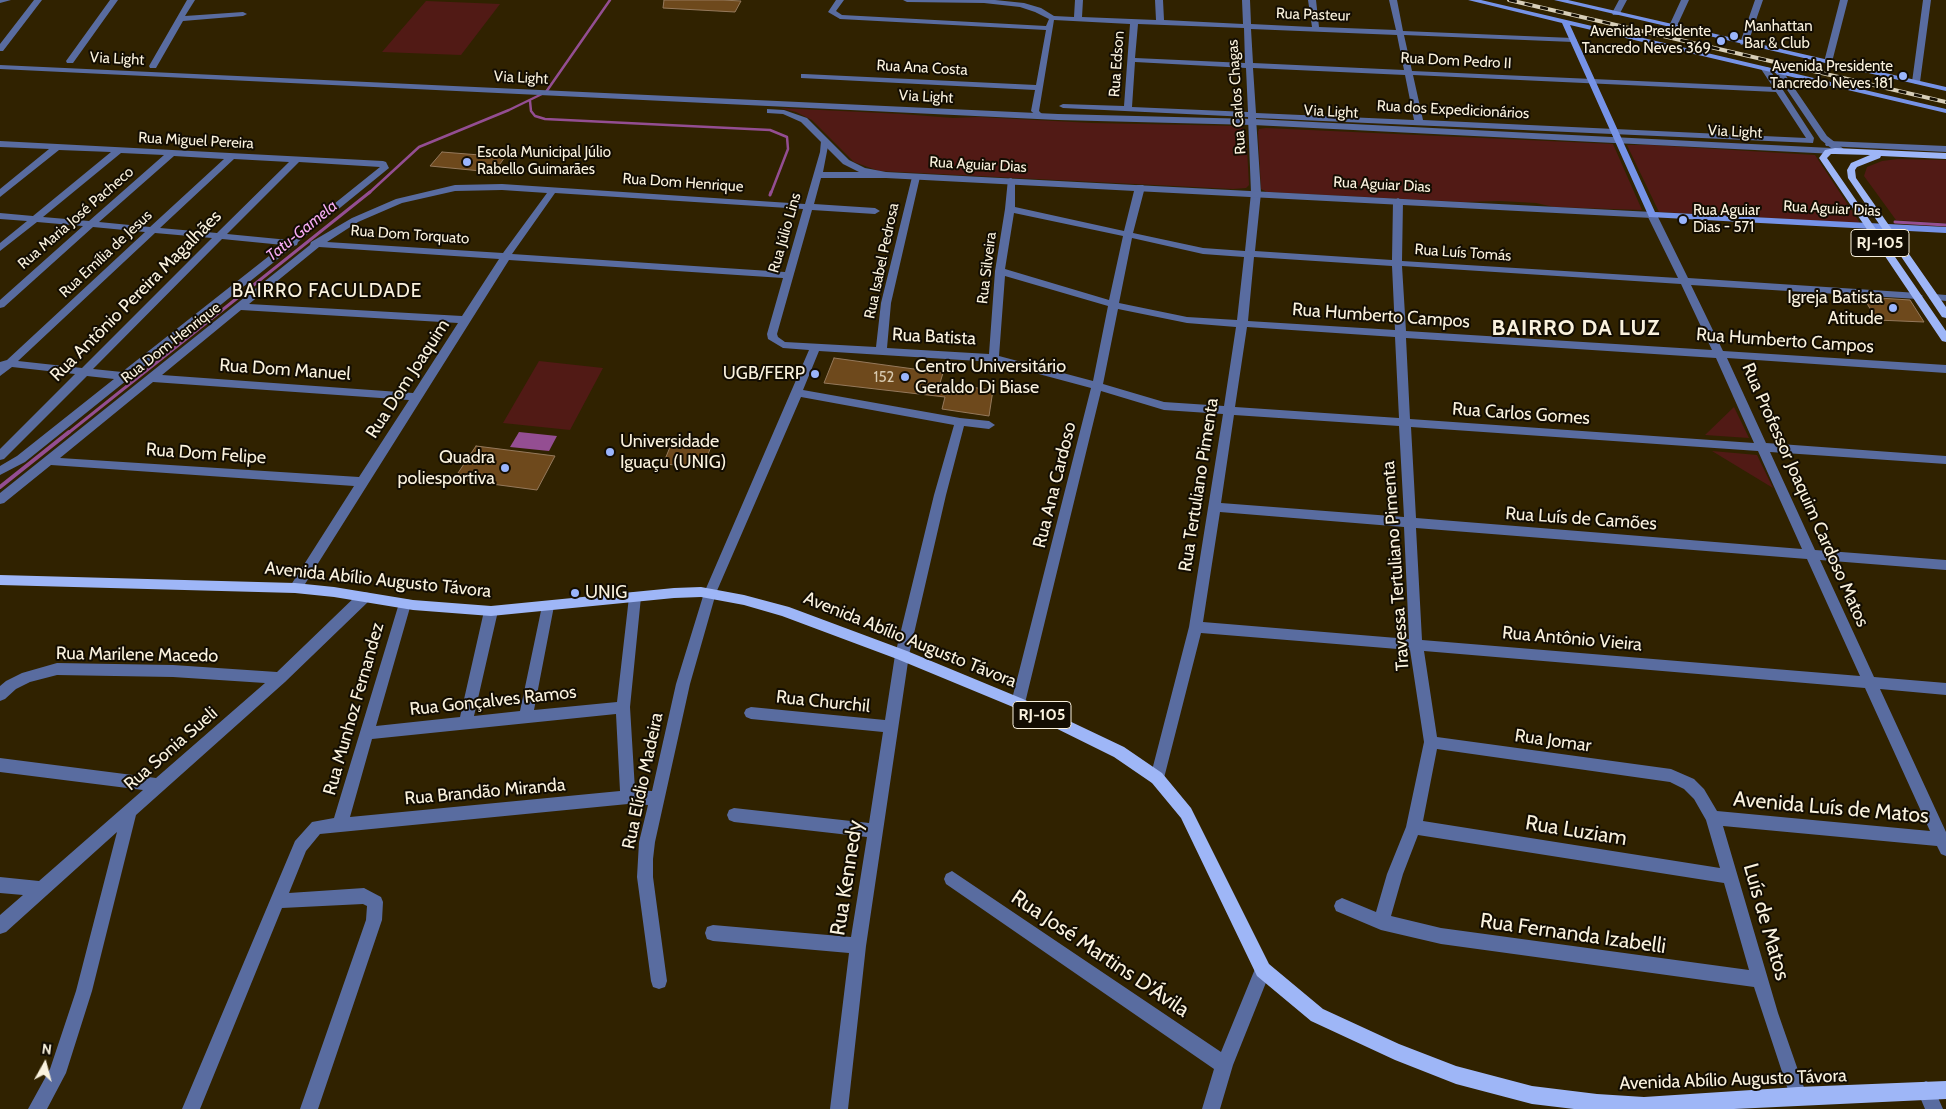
<!DOCTYPE html>
<html>
<head>
<meta charset="utf-8">
<style>
  body { margin:0 }
  #map { position:relative; width:1946px; height:1109px; overflow:hidden; background:#302200; font-family:Cabin,sans-serif }
  canvas { display:block }
  .north { position:absolute; left:20px; top:1039px; width:50px; height:50px; -webkit-text-stroke:4px #130d02; paint-order:stroke; rotate:7deg; font-size:14px; font-weight:700; line-height:20px; text-align:center; color:#faf2de }
  .north::after { content:''; display:block; margin:auto; width:18px; height:22px; background:#faf2de; clip-path:polygon(50% 0,100% 100%,50% 72%,0 100%) }
</style>
</head>
<body>
<div id="map">
<canvas width="1946" height="1109"></canvas>
<div class="north">N</div>
</div>
<script>
const context = document.querySelector('canvas').getContext('2d');
context.lineJoin = 'round';
function fill(path, color) {
  context.fillStyle = color;
  context.fill(path, 'evenodd');
}
function poly(rows) {
  const path = new Path2D();
  for (const r of rows) {
    path.moveTo(r[0], r[1]);
    for (let i = 2; i < r.length; i += 2) path.lineTo(r[i], r[i + 1]);
  }
  return path;
}
function trace(path, color, width, dash) {
  context.strokeStyle = color;
  context.lineWidth = width;
  context.lineCap = dash ? 'butt' : 'round';
  context.setLineDash(dash || []);
  context.stroke(path);
}
function label(font, color, halo, rows, align = 'center') {
  context.font = font + ' Cabin,sans-serif';
  context.lineWidth = 4;
  context.setLineDash([]);
  context.textBaseline = 'middle';
  context.strokeStyle = halo;
  context.fillStyle = color;
  for (const [text, x, y, turn = 0] of rows) {
    context.save();
    context.translate(x, y);
    context.rotate((+turn || 0) * Math.PI / 180);
    context.textAlign = isNaN(turn) ? turn : align;
    if (halo) context.strokeText(text, 0, 0);
    context.fillText(text, 0, 0);
    context.restore();
  }
}
fill(poly([
  [426,1,500,4,461,55,382,52],
  [780,108,902,114,953,118,979,117,1092,123,1240,126,1246,130,1249,185,1246,188,1233,189,879,171,854,162,812,120,796,112],
  [1266,128,1613,144,1642,210,1554,207,1536,203,1500,201,1464,202,1267,192,1261,189,1258,132,1259,129],
  [1627,145,1651,145,1815,155,1860,223,1659,212],
  [1898,159,1946,160,1946,223,1896,220,1864,176,1867,167,1882,161],
  [539,361,603,368,570,430,503,423],
  [1734,407,1749,438,1705,435],
  [1712,451,1757,455,1773,488]
]), '#511a15');
fill(poly([
  [519,432,557,436,549,451,510,447]
]), '#944e92');
trace(poly([
  [530,101,531,111,535,116,545,119,770,130,787,137,788,149,771,193],
  [369,193,419,147,509,110,546,92,610,0]
]), '#944e92', 2.5);
trace(poly([
  [770,195,771,192],
  [1895,222,1946,225],
  [67,434,370,192]
]), '#944e92', 3);
trace(poly([
  [0,487,69,432]
]), '#944e92', 4);
const building = poly([
  [664,0,723,0,741,1,735,12,663,8,664,0],
  [442,152,505,157,497,168,484,167,481,171,430,166,442,152],
  [1863,297,1910,300,1924,322,1877,320,1863,297],
  [834,358,943,373,940,383,993,390,989,416,942,409,945,397,824,383,834,358],
  [673,440,712,444,703,467,663,464,673,440],
  [476,446,555,456,537,490,454,479,476,446]
]);
fill(building, '#6e491c');
trace(building, '#95795b', 1);
fill(poly([
  [0,0,11,0,0,3,0,0],
  [34,0,42,0,3,51,0,51,0,44,34,0],
  [110,0,118,0,73,63,67,63,66,61,110,0],
  [187,0,195,0,185,16,243,12,247,14,243,16,183,21,156,68,150,68,149,66,187,0],
  [836,0,844,0,836,11,842,15,1046,26,1049,19,1035,12,1020,7,984,3,907,2,903,0,995,0,1024,3,1041,8,1054,16,1074,17,1075,0,1083,0,1082,17,1156,20,1155,0,1163,0,1164,20,1243,24,1242,0,1250,0,1251,24,1312,27,1308,0,1316,0,1319,27,1396,30,1389,0,1397,0,1403,31,1573,38,1577,40,1573,42,1404,35,1412,71,1773,87,1761,69,1768,67,1814,138,1813,143,1256,118,1261,193,1255,251,1392,260,1393,201,1398,198,1403,201,1402,261,1678,278,1647,215,1652,212,1657,215,1688,278,1918,293,1923,296,1918,299,1691,285,1723,351,1946,365,1946,373,1727,358,1766,443,1946,456,1946,464,1770,452,1815,550,1946,560,1946,570,1820,560,1874,677,1946,683,1946,695,1880,689,1946,832,1946,856,1941,854,1937,846,1723,826,1778,1013,1807,1096,1804,1102,1798,1105,1792,1102,1754,987,1441,944,1381,930,1336,911,1334,906,1336,901,1342,898,1376,912,1387,874,1406,827,1424,742,1410,650,1201,633,1164,778,1162,783,1157,785,1152,783,1150,778,1189,627,1223,414,1164,410,1101,391,1025,703,1023,707,1018,709,1013,707,1011,703,1091,388,994,362,819,351,803,390,960,418,989,421,995,425,989,429,964,426,946,495,909,655,866,946,848,1109,830,1109,849,953,713,941,707,939,705,933,707,927,713,925,851,937,867,837,734,822,729,820,727,815,729,810,734,808,869,823,883,732,751,719,746,717,744,713,746,709,751,707,885,720,895,655,934,495,954,425,801,397,716,593,690,684,655,842,653,859,653,877,667,981,665,987,659,989,653,987,651,981,637,877,639,842,648,805,628,804,320,834,306,851,289,893,364,888,381,897,383,902,382,920,318,1109,300,1109,366,920,367,906,363,904,282,908,200,1109,182,1109,295,841,312,822,334,818,400,600,405,599,410,600,411,604,376,726,460,717,484,611,486,607,491,606,496,607,498,611,474,716,520,711,542,606,543,602,548,601,553,602,554,606,534,710,617,702,629,597,630,593,635,592,640,593,641,597,630,707,635,790,652,791,676,684,704,593,809,350,783,348,768,339,767,334,783,278,509,260,300,592,290,592,289,588,354,486,51,465,4,503,0,504,0,493,310,245,311,242,352,218,396,199,455,185,502,184,805,204,820,152,821,141,825,138,829,141,823,172,886,172,890,175,886,178,821,178,814,204,875,208,880,211,875,214,812,210,777,334,778,337,785,342,876,347,881,303,912,177,916,174,920,177,891,303,887,348,989,354,995,271,1005,209,1008,179,1011,178,1015,181,1015,207,1124,231,1135,187,1137,185,1143,185,1145,187,1133,233,1203,248,1245,251,1251,193,1248,117,1063,108,1059,106,1063,104,1124,106,1130,24,1054,20,1039,111,1044,116,1040,119,1031,111,1035,90,801,78,801,74,804,74,1036,85,1046,30,840,19,828,12,836,0],
  [1138,24,1244,28,1245,63,1135,58,1138,24],
  [1251,29,1397,35,1404,70,1253,63,1251,29],
  [1135,62,1246,68,1248,112,1132,107,1135,62],
  [1253,68,1405,75,1414,120,1256,113,1253,68],
  [1413,75,1776,92,1806,138,1423,120,1413,75],
  [502,190,547,193,503,253,327,242,358,222,402,203,455,191,502,190],
  [555,193,803,209,785,272,512,254,555,193],
  [1014,213,1123,236,1109,300,1005,269,1014,213],
  [1132,238,1203,254,1244,257,1237,320,1187,317,1119,303,1132,238],
  [319,247,499,259,462,316,249,304,319,247],
  [1254,257,1392,266,1395,330,1248,321,1254,257],
  [1402,266,1681,284,1712,350,1406,331,1402,266],
  [1005,276,1108,306,1093,381,999,356,1005,276],
  [1118,309,1187,323,1236,327,1224,406,1164,402,1103,384,1118,309],
  [241,310,458,323,413,393,162,375,241,310],
  [1247,327,1395,337,1399,418,1235,407,1247,327],
  [1406,338,1716,358,1754,443,1410,419,1406,338],
  [153,382,409,400,359,477,60,458,153,382],
  [1234,415,1399,426,1404,517,1221,503,1234,415],
  [1411,427,1758,451,1802,549,1416,518,1411,427],
  [1220,512,1404,527,1409,639,1203,622,1220,512],
  [1416,528,1807,559,1860,676,1422,640,1416,528],
  [1424,651,1865,688,1930,831,1717,811,1704,789,1694,779,1671,769,1437,737,1424,651],
  [616,714,620,791,350,817,372,739,616,714],
  [1437,749,1670,782,1684,789,1694,799,1706,820,1720,868,1423,821,1437,749],
  [1418,835,1724,883,1749,970,1441,928,1391,916,1403,874,1418,835],
  [1619,0,1627,0,1619,15,1613,15,1612,13,1619,0],
  [1681,0,1689,0,1677,26,1670,28,1669,26,1681,0],
  [1755,0,1763,0,1748,43,1741,45,1740,43,1755,0],
  [1840,0,1848,0,1832,62,1828,64,1824,62,1840,0],
  [1923,0,1931,0,1920,82,1916,84,1912,82,1923,0],
  [0,141,383,161,386,162,389,168,298,242,297,245,294,246,25,462,0,475,0,466,17,456,114,379,87,376,4,459,0,460,0,449,75,374,12,367,0,376,0,362,7,360,145,232,93,227,4,307,0,308,0,300,83,226,37,222,0,251,0,243,27,221,0,219,0,213,33,216,111,152,59,150,0,197,0,189,49,149,0,147,0,141],
  [121,153,164,155,89,221,43,217,121,153],
  [174,156,224,159,150,227,99,222,174,156],
  [234,159,289,162,217,233,160,228,234,159],
  [299,162,380,167,289,240,227,234,299,162],
  [155,233,212,238,82,368,18,361,155,233],
  [222,239,283,245,122,372,93,369,222,239],
  [1829,141,1946,146,1946,152,1826,146,1825,144,1829,141],
  [1934,294,1946,295,1946,301,1930,299,1929,297,1934,294],
  [364,592,369,593,370,597,369,601,285,682,136,815,92,991,66,1073,47,1109,28,1109,50,1069,76,991,117,832,6,932,0,934,0,915,23,895,0,893,0,877,39,881,143,790,0,772,0,758,156,778,265,683,173,677,57,675,30,682,16,689,5,699,0,701,0,686,6,681,22,673,57,663,173,665,277,672,359,593,364,592],
  [952,871,1221,1052,1257,964,1263,962,1269,964,1271,970,1233,1065,1220,1109,1202,1109,1214,1069,946,884,944,879,946,874,952,871],
  [1926,1081,1932,1084,1943,1109,1925,1109,1917,1090,1920,1084,1926,1081]
]), '#596ca0');
fill(poly([
  [0,65,1058,114,1253,119,1831,148,1821,140,1775,72,1779,70,1782,70,1827,136,1845,150,1835,154,1253,125,1058,120,0,69,0,65],
  [767,109,784,110,807,118,849,160,865,168,886,172,1652,212,1657,215,1652,218,886,178,859,172,843,164,801,122,783,114,767,113,767,109]
]), '#596ca0');
fill(poly([
  [1468,0,1481,0,1946,109,1946,113,1570,25,1655,212,1946,227,1946,233,1649,217,1562,23,1468,0],
  [1554,0,1568,0,1946,87,1946,91,1554,0]
]), '#7693e7');
fill(poly([
  [1835,148,1946,153,1946,159,1881,156,1880,158,1857,167,1855,170,1856,178,1946,307,1946,318,1942,317,1848,178,1847,170,1851,163,1870,155,1835,154,1831,154,1827,158,1946,331,1946,342,1942,341,1819,158,1825,150,1835,148],
  [0,575,295,583,334,587,413,600,491,606,674,588,701,587,744,595,789,607,907,651,1023,699,1124,747,1162,773,1191,808,1269,964,1323,1009,1399,1044,1456,1066,1532,1086,1597,1094,1644,1097,1798,1087,1946,1081,1946,1099,1734,1109,1574,1109,1532,1104,1456,1084,1395,1060,1311,1021,1257,976,1181,818,1152,783,1114,757,1013,707,897,659,782,616,744,605,701,597,674,598,491,616,413,610,334,597,295,593,0,585,0,575]
]), '#9eb6f7');
const rail = poly([
  [1509,0,1946,102]
]);
trace(rail, '#d7ceb8', 4);
trace(rail, '#130d02', 2.5, [8]);
for (const [x, y, r, color] of [
  [1734,36,5,"#9ab5fd"],
  [1721,41,5,"#9ab5fd"],
  [1903,76,5,"#9ab5fd"],
  [467,162,5,"#9ab5fd"],
  [1683,220,5,"#9ab5fd"],
  [1893,308,5,"#9ab5fd"],
  [815,374,5,"#9ab5fd"],
  [905,377,5,"#9ab5fd"],
  [610,452,5,"#9ab5fd"],
  [505,468,5,"#9ab5fd"],
  [575,593,5,"#9ab5fd"]
]) {
  const dot = new Path2D();
  dot.arc(x, y, r, 0, 2 * Math.PI);
  context.fillStyle = color;
  context.fill(dot);
  trace(dot, '#130d02', 2);
}
label('15px', '#faf2de', '#130d02', [
  ["Rua Pasteur",1313,15,2],
  ["Via Light",117,59,3],
  ["Rua Dom Pedro II",1456,61,3],
  ["Rua Edson",1117,64,-86],
  ["Rua Ana Costa",922,68,3],
  ["Via Light",521,78,3],
  ["Via Light",926,97,3],
  ["Rua Carlos Chagas",1237,97,-94],
  ["Rua dos Expedicionários",1453,110,3],
  ["Via Light",1331,112,3],
  ["Via Light",1735,132,3],
  ["Rua Miguel Pereira",196,141,3],
  ["Rua Aguiar Dias",978,165,3],
  ["Rua Dom Henrique",683,183,4],
  ["Rua Aguiar Dias",1382,185,3],
  ["Rua Aguiar Dias",1832,209,3],
  ["Rua Maria José Pacheco",76,218,-41],
  ["Rua Júlio Lins",785,233,-74],
  ["Rua Dom Torquato",410,235,4],
  ["Rua Luís Tomás",1463,253,4],
  ["Rua Emília de Jesus",106,254,-43],
  ["Rua Isabel Pedrosa",882,261,-78],
  ["Rua Silveira",987,268,-83],
  ["Rua Dom Henrique",171,343,-38]
]);
label('15px', '#faf2de', '#130d02', [
  ["Manhattan",1744,27],
  ["Bar & Club",1744,44],
  ["Avenida Presidente",1711,32,"right"],
  ["Tancredo Neves 369",1711,49,"right"],
  ["Avenida Presidente",1893,67,"right"],
  ["Tancredo Neves 181",1893,84,"right"],
  ["Escola Municipal Júlio",477,153],
  ["Rabello Guimarães",477,170],
  ["Rua Aguiar",1693,211],
  ["Dias - 571",1693,228]
], 'left');
label('15px', '#d7c8ae', null, [
  ["152",884,378]
]);
label('italic 16px', '#f6abf3', '#130d02', [
  ["Tatu-Gamela",302,231,-39]
]);
for (const [x, y, w] of [
  [1880,243,58],
  [1042,715,58]
]) {
  const box = new Path2D();
  box.roundRect(x - w / 2, y - 13.5, w, 27, 4);
  context.fillStyle = '#130d02';
  context.fill(box);
  trace(box, '#faf2de', 1);
}
label('bold 16px', '#faf2de', null, [
  ["RJ-105",1880,243],
  ["RJ-105",1042,715]
]);
label('18px', '#faf2de', '#130d02', [
  ["Rua Antônio Pereira Magalhães",136,296,-45],
  ["Rua Humberto Campos",1381,316,4],
  ["Rua Batista",934,337,3],
  ["Rua Humberto Campos",1785,341,4],
  ["Rua Dom Manuel",285,370,4],
  ["Rua Dom Joaquim",408,379,-57],
  ["Rua Carlos Gomes",1521,414,4],
  ["Rua Dom Felipe",206,454,4],
  ["Rua Ana Cardoso",1055,485,-76],
  ["Rua Tertuliano Pimenta",1199,485,-81],
  ["Rua Professor Joaquim Cardoso Matos",1805,495,66],
  ["Rua Luís de Camões",1581,519,4],
  ["Travessa Tertuliano Pimenta",1396,566,-94],
  ["Avenida Abílio Augusto Távora",378,580,6],
  ["Rua Antônio Vieira",1572,639,5],
  ["Avenida Abílio Augusto Távora",910,640,22],
  ["Rua Marilene Macedo",137,655,1],
  ["Rua Gonçalves Ramos",493,701,-6],
  ["Rua Churchil",823,702,6],
  ["Rua Munhoz Fernandez",354,709,-74],
  ["Rua Jomar",1553,741,8],
  ["Rua Sonia Sueli",171,749,-41],
  ["Rua Elídio Madeira",643,781,-78],
  ["Rua Brandão Miranda",485,792,-5],
  ["Avenida Abílio Augusto Távora",1733,1080,-2]
]);
label('18px', '#faf2de', '#130d02', [
  ["Igreja Batista",1883,298],
  ["Atitude",1883,319],
  ["Centro Universitário",915,367,"left"],
  ["Geraldo Di Biase",915,388,"left"],
  ["UGB/FERP",805,374],
  ["Universidade",620,442,"left"],
  ["Iguaçu (UNIG)",620,463,"left"],
  ["Quadra",495,458],
  ["poliesportiva",495,479],
  ["UNIG",585,593,"left"]
], 'right');
context.letterSpacing = '1px';
label('19px', '#faf2de', '#130d02', [
  ["BAIRRO FACULDADE",327,291]
]);
context.letterSpacing = '0px';
label('21px', '#faf2de', '#130d02', [
  ["Avenida Luís de Matos",1831,808,5],
  ["Rua Luziam",1576,831,9],
  ["Rua Kennedy",847,878,-81],
  ["Luís de Matos",1766,922,74],
  ["Rua Fernanda Izabelli",1573,934,8],
  ["Rua José Martins D'Ávila",1100,954,34]
]);
context.letterSpacing = '1px';
label('bold 22px', '#faf2de', '#130d02', [
  ["BAIRRO DA LUZ",1576,329]
]);
context.letterSpacing = '0px';
</script>
</body>
</html>
